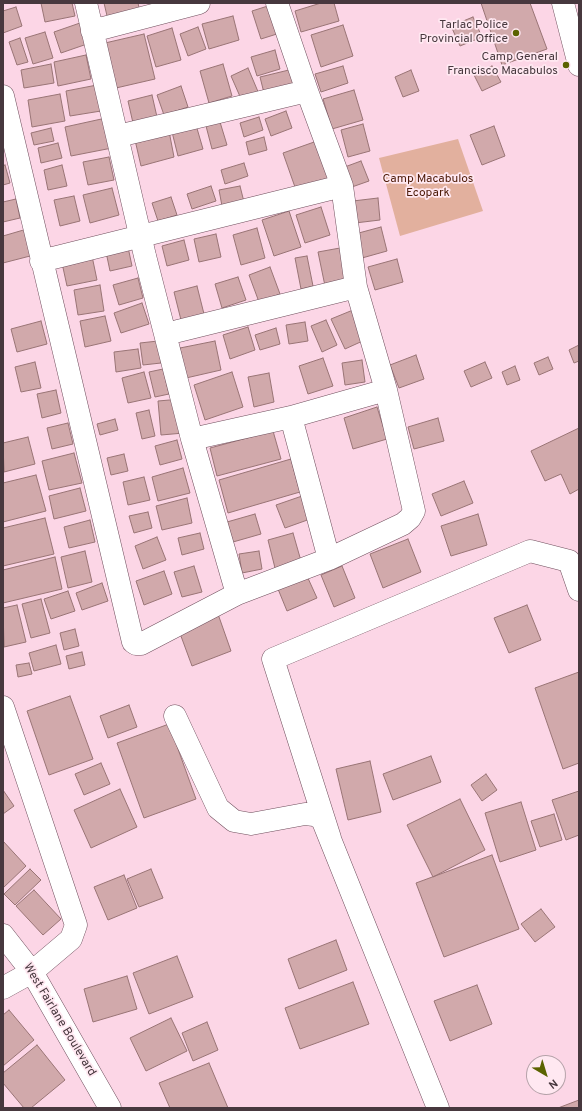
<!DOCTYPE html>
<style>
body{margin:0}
#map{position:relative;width:582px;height:1111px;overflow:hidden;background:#fcd6e6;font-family:Overpass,sans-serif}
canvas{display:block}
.frame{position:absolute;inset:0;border:4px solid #47383e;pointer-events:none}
.north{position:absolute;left:526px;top:1055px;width:40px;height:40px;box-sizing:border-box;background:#ffe8f1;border:1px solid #b5a2a9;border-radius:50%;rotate:142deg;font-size:11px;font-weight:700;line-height:16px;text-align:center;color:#47383e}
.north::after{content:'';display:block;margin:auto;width:14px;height:18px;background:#5b6300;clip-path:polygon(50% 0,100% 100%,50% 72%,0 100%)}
</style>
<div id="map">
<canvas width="582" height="1111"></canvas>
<div class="frame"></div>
<div class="north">N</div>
</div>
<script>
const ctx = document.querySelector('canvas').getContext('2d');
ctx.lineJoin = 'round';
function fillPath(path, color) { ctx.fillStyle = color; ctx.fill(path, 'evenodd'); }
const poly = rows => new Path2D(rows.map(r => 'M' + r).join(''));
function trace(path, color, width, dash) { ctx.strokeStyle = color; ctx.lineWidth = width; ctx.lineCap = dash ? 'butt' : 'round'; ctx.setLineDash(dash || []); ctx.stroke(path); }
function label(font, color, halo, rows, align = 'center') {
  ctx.font = font + ' Overpass,sans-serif'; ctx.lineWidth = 3.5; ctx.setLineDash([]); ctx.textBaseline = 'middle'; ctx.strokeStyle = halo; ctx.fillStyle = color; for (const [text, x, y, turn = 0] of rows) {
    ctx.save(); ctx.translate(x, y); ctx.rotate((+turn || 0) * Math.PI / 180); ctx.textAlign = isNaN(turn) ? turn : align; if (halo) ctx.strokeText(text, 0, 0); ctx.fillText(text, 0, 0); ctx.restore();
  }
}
fillPath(poly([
 [458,139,483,211,400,236,379,158]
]), '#e2b09e');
const building = poly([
 [41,3,72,3,75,16,45,22,41,3],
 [104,3,138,3,140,12,108,20,104,3],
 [321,3,334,3,339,21,301,32,295,11,321,3],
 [481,3,530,3,547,49,502,65,481,3],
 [271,5,280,33,261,39,252,11,271,5],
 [16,7,22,26,3,33,3,11,16,7],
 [233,16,239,40,209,49,202,24,233,16],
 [473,17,482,37,460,46,451,26,473,17],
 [80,23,87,44,61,53,54,32,80,23],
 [343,25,353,56,321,67,311,35,343,25],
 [198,27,206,49,188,56,180,34,198,27],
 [172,28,181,60,156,67,147,36,172,28],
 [45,32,53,58,33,64,25,38,45,32],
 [144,34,155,79,116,88,105,43,144,34],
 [20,38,28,62,17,65,9,42,20,38],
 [275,50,280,69,257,76,251,57,275,50],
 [86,55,91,79,58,86,54,62,86,55],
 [51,64,54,83,24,88,21,70,51,64],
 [223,64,232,96,209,103,200,71,223,64],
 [343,66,348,83,321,92,315,74,343,66],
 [492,66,501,82,482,91,474,75,492,66],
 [248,68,259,94,242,101,231,76,248,68],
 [293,69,296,85,264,93,260,77,293,69],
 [411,70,419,91,403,97,395,77,411,70],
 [97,85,101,111,70,116,66,91,97,85],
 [181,86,188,107,164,115,157,95,181,86],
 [354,90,363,120,332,129,323,99,354,90],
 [60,94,65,121,32,127,28,100,60,94],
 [152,95,157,117,133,123,128,101,152,95],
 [286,111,292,128,271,136,265,119,286,111],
 [259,117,263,130,244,137,240,123,259,117],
 [106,118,112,148,71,156,65,127,106,118],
 [220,122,227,145,212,149,206,126,220,122],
 [363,124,370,151,348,157,341,130,363,124],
 [196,125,203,149,178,156,172,132,196,125],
 [494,126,505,156,482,165,470,135,494,126],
 [51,128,54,141,34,145,31,133,51,128],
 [169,131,174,157,141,166,135,140,169,131],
 [264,137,267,150,249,155,246,142,264,137],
 [317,141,330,178,296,190,283,153,317,141],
 [58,143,62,158,41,163,38,148,58,143],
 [109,157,114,180,88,185,83,162,109,157],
 [361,161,369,181,349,188,342,168,361,161],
 [244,163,248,176,225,184,221,170,244,163],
 [5,165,10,183,3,185,3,166,5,165],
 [62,165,67,186,48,190,44,170,62,165],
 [211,186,216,201,192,209,187,194,211,186],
 [240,186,244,202,222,206,219,190,240,186],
 [112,188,119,215,90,223,83,195,112,188],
 [74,196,80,221,60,226,54,200,74,196],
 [171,197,177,215,158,221,152,203,171,197],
 [378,198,380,220,355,223,353,201,378,198],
 [16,199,20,218,3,222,3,202,16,199],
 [321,207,330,235,305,243,296,215,321,207],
 [289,211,301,247,274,256,262,220,289,211],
 [381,227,387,251,362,258,355,234,381,227],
 [257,228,265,258,241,265,233,235,257,228],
 [27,229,34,255,3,263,3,236,27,229],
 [216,234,221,257,199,262,194,239,216,234],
 [184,240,189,260,167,266,162,246,184,240],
 [128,247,132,266,110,271,106,252,128,247],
 [340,248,346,281,325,286,318,252,340,248],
 [92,256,97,280,67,286,62,263,92,256],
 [307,256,313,286,301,289,295,258,307,256],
 [397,259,403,282,375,290,368,267,397,259],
 [270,267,280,294,259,302,249,275,270,267],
 [238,277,246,300,222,308,215,284,238,277],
 [138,278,143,298,119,305,113,285,138,278],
 [100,285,104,311,78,315,74,290,100,285],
 [197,286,204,314,181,320,174,292,197,286],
 [142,303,149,324,121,333,114,313,142,303],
 [353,310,367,339,345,349,331,319,353,310],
 [105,316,111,341,85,347,80,321,105,316],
 [326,320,337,345,322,352,311,326,326,320],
 [41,321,47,344,17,352,11,329,41,321],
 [305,322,308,341,289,344,286,325,305,322],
 [248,327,255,350,230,359,223,335,248,327],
 [276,328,280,344,260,350,255,335,276,328],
 [158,341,161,363,143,365,140,343,158,341],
 [215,341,221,370,186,378,180,348,215,341],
 [579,345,579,361,574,363,569,350,579,345],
 [138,349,141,368,116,372,114,352,138,349],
 [416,355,424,379,399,388,390,365,416,355],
 [548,357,553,369,539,375,534,363,548,357],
 [323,358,333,386,308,394,299,366,323,358],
 [362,360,365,382,345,385,342,363,362,360],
 [35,362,41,388,21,392,15,367,35,362],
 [485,362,492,378,471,387,464,371,485,362],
 [515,366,520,380,507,385,502,372,515,366],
 [163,369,169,394,155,397,149,372,163,369],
 [144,372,151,398,128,403,122,378,144,372],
 [232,372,243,407,205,420,194,385,232,372],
 [269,373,274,402,254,407,248,377,269,373],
 [56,390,61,413,42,418,37,394,56,390],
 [181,399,184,433,161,435,158,401,181,399],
 [377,407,387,439,353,449,344,418,377,407],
 [149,410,155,436,142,439,136,413,149,410],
 [438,418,444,441,414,449,408,427,438,418],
 [115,419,118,430,100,435,97,424,115,419],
 [68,423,73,444,52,449,47,428,68,423],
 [579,428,579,489,570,494,561,474,545,481,531,451,579,428],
 [273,431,281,459,217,476,210,448,273,431],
 [28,437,35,464,4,472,3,443,28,437],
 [177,440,182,459,160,465,155,446,177,440],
 [74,453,82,483,49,490,42,461,74,453],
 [124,454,128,471,111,475,107,458,124,454],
 [291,459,300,492,228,513,219,480,291,459],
 [183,468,190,493,158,501,152,477,183,468],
 [36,475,46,511,3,522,3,483,36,475],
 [144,477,150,500,128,505,123,482,144,477],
 [464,481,473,503,441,516,432,494,464,481],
 [80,488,86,511,54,519,49,496,80,488],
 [305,495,313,518,285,528,276,505,305,495],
 [187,498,192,523,162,530,156,506,187,498],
 [148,512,152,528,134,533,129,516,148,512],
 [255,514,261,534,233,542,227,522,255,514],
 [478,514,487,545,451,556,441,526,478,514],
 [45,518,54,554,3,566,3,528,45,518],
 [90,520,95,542,69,548,64,527,90,520],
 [200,533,204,549,182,555,178,538,200,533],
 [293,533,301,561,275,568,268,540,293,533],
 [157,537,166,560,143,569,135,546,157,537],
 [408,539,421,572,383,588,370,554,408,539],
 [85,551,92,582,68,588,61,557,85,551],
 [259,551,262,569,242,573,239,554,259,551],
 [55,557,62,589,3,603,3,570,55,557],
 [194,566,202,592,182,597,174,572,194,566],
 [342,566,355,598,334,607,321,575,342,566],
 [164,571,172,594,144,605,136,581,164,571],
 [307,576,317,598,287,611,278,589,307,576],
 [102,583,108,601,82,610,76,593,102,583],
 [68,591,75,611,51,619,44,599,68,591],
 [41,599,50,633,31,638,22,604,41,599],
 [17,605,26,642,4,647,3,608,17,605],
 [527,605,541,640,509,653,494,618,527,605],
 [218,614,231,651,192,666,178,628,218,614],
 [75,629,79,646,64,650,60,633,75,629],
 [56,645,61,664,34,671,29,653,56,645],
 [82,652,85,665,69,669,66,656,82,652],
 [29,663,32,674,18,677,16,665,29,663],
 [579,672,579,763,563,769,535,688,579,672],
 [70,696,93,759,49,775,27,711,70,696],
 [129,705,137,727,108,738,100,716,129,705],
 [169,724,196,799,144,818,117,743,169,724],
 [431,756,441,782,393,800,383,774,431,756],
 [370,761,381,812,348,820,336,769,370,761],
 [101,763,110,784,84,795,75,774,101,763],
 [486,774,497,790,482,801,471,785,486,774],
 [120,789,137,827,91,848,74,810,120,789],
 [3,790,14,806,3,814,3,790],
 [579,791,579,835,566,840,552,800,579,791],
 [460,799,485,850,433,877,407,825,460,799],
 [521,802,536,850,500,862,485,813,521,802],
 [554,814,562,840,540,847,531,821,554,814],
 [3,841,26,866,3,888,3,841],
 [492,855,519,929,444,957,416,883,492,855],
 [30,869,41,880,15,905,4,894,30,869],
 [151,869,163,898,139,907,127,879,151,869],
 [124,875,137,908,108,920,94,887,124,875],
 [34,890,61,919,43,935,16,906,34,890],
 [541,909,555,927,535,942,521,924,541,909],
 [336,940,347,970,299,989,288,959,336,940],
 [177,956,193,997,149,1014,133,973,177,956],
 [127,976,137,1009,93,1022,84,989,127,976],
 [353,982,369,1024,300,1049,285,1008,353,982],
 [477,985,492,1024,450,1041,434,1001,477,985],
 [9,1010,34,1040,3,1066,3,1015,9,1010],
 [171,1018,187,1051,146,1071,130,1038,171,1018],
 [207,1022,218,1050,193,1061,182,1033,207,1022],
 [37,1045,65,1080,31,1108,24,1108,3,1083,3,1073,37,1045],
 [209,1063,228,1108,170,1108,159,1083,209,1063],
 [579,1100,579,1108,558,1108,579,1100]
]);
fillPath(building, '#d1a9ab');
trace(building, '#997475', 1);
const minor = poly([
 [86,3,145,256,192,439,237,594],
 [563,3,579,65],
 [92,31,199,3],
 [3,96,133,642,136,644,141,644,237,594,329,559,403,524,410,518,414,511,386,390,356,287,342,186,307,91,277,3],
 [118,136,307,91],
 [41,261,342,186],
 [166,334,356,287],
 [291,417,329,559],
 [192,439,291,417,386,390],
 [3,707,76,925,71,939,32,972,3,988],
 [175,716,218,808,234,821,251,824,305,814,314,815,322,819,438,1108],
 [330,838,273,659,530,551,569,561,579,590],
 [3,935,32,972,110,1108]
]);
trace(minor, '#70505e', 23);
trace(minor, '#fff', 22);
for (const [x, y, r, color] of [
 [516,33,4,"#5b6300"],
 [566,65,4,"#5b6300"]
]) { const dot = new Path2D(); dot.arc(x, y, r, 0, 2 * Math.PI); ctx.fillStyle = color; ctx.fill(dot); trace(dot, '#ffe8f1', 1.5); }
label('12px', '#47383e', '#ffe8f1', [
 ["Tarlac Police",508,26],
 ["Provincial Office",508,40],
 ["Camp General",558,58],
 ["Francisco Macabulos",558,72]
], 'right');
label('12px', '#4c1a07', '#ffe8f1', [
 ["Camp Macabulos",428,180],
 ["Ecopark",428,194]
]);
label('12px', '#47383e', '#ffe8f1', [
 ["West Fairlane Boulevard",59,1020,59]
]);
</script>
